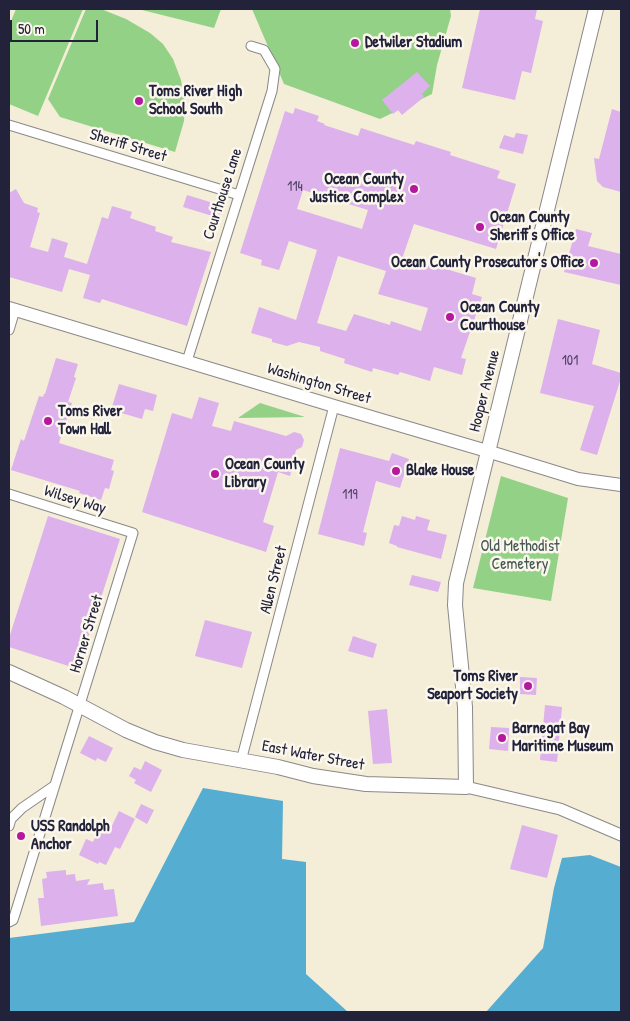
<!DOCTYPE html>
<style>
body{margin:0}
#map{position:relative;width:630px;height:1021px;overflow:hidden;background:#f4edd7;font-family:"Patrick Hand",sans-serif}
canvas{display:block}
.frame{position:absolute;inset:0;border:10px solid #22223b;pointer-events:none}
.scale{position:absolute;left:10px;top:20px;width:88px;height:22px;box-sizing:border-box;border:2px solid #22223b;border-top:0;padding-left:6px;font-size:15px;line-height:18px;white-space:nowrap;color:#22223b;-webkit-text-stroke:4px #fbf7ec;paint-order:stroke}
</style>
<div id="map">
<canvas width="630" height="1021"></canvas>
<div class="frame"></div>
<div class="scale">50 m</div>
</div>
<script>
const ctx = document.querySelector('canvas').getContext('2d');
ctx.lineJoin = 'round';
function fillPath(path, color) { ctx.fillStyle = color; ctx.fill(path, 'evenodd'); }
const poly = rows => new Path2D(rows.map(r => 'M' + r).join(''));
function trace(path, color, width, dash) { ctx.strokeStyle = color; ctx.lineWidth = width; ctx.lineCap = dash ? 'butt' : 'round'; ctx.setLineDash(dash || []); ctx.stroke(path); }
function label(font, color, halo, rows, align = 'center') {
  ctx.font = font + ' "Patrick Hand",sans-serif'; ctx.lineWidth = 5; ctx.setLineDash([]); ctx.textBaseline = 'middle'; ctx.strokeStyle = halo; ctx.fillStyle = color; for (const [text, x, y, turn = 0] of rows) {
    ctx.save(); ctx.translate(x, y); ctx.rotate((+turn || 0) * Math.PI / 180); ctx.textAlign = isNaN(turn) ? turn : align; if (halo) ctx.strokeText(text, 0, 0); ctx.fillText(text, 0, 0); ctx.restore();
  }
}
fillPath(poly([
 [16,9,83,9,38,116,9,104,9,26],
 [86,9,101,9,126,19,150,33,163,44,173,59,181,80,185,103,184,121,175,152,60,117,48,99],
 [138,9,221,9,214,28],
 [252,9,450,9,451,16,437,65,432,94,380,119,284,84],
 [260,403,305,417,238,418],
 [501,476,568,498,551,601,473,588]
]), '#93d187');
fillPath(poly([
 [203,788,283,801,282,859,306,862,306,974,348,1012,9,1012,9,938,134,922],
 [590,855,621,867,621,1012,486,1012,543,948,554,888,562,858]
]), '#55add2');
fillPath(poly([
 [480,9,537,9,535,19,543,21,531,73,522,71,515,100,462,88],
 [417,72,430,86,422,94,424,97,402,115,398,110,393,114,382,100],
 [295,108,319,116,317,121,325,124,324,125,358,136,361,128,414,145,416,141,451,152,450,155,500,171,497,178,516,184,496,249,414,224,403,256,476,278,472,294,482,297,461,358,466,359,462,375,434,367,430,381,400,372,398,375,373,368,372,372,344,363,345,359,320,351,320,347,299,342,287,346,272,342,272,339,251,333,259,307,296,320,317,250,289,241,279,270,261,265,262,260,240,253,285,111,293,114],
 [303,190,368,210,362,229,297,209],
 [338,256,386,271,378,294,428,308,421,331,391,321,390,325,354,314,346,331,317,323],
 [612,109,621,112,621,192,603,187,597,181,594,158,599,159],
 [516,133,528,135,523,154,499,148,504,135,514,138],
 [16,189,24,203,38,208,37,212,40,213,30,247,48,252,52,238,68,243,64,257,87,264,102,217,108,219,112,206,132,212,130,218,156,227,155,231,173,237,171,242,211,252,187,326,102,299,100,303,83,298,90,275,69,269,62,292,9,277,9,193],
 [187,195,223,206,219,218,183,207],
 [576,229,592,233,588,246,621,254,621,285,564,272],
 [558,319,600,330,592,364,621,373,621,378,597,455,580,450,594,406,540,393],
 [56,358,78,364,74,377,76,378,68,402,72,403,59,443,114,460,111,470,114,471,109,489,105,488,101,500,79,493,80,491,11,470,21,439,24,441,39,396,43,397,44,394,45,394],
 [119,384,157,395,153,411,145,409,142,419,111,410],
 [199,397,219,403,212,426,231,431,234,421,286,436,294,432,301,434,304,440,302,447,296,450,290,476,278,472,263,522,274,526,266,552,142,512,172,413,192,419],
 [340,448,389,461,392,453,409,459,400,488,376,481,363,532,367,533,364,546,318,534],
 [48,516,120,539,78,669,9,647,9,638],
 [402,516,415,520,416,516,430,520,427,530,447,535,441,559,397,547,397,546,389,543,394,525,399,526],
 [412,575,441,582,438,592,409,585],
 [205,620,252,632,242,668,195,656],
 [353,636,377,644,373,658,348,651],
 [520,677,537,678,536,695,520,694],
 [545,705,562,707,557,762,540,760],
 [387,709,392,763,373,764,368,711],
 [491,727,509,728,508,751,489,749],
 [89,736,113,748,106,762,97,758,96,761,80,753],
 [145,761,162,770,151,792,134,783,136,780,129,776,134,767,141,770],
 [141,804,154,810,147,824,135,817],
 [119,811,135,819,120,849,115,847,106,865,99,862,98,864,79,855,86,839,93,842,99,829,106,832,107,829,110,830],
 [522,825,558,835,547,878,510,869],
 [66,870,66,875,75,874,76,881,90,879,87,885,103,883,104,890,114,889,118,916,41,926,38,898,44,898,42,879,47,878,46,872]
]), '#dcb1ec');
const minor = poly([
 [9,125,239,195],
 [9,330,15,310],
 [187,361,272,91,275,69,264,50,251,46],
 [9,494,133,533,15,914,13,920,9,922],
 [241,761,334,406],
 [9,826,11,819,22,808,54,786]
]);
const tertiary = poly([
 [466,787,560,809,621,835]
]);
const secondary = poly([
 [9,308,334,406,487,451,578,479,621,485]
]);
const primary = poly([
 [9,672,64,697,126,730,155,742,183,750,278,767,313,776,366,784,466,787,465,707,455,605,456,583,596,9]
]);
trace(minor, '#8b8889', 11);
trace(tertiary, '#8b8889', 13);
trace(secondary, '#8b8889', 14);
trace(primary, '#8b8889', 16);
trace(minor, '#fff', 9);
trace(tertiary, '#fff', 11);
trace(secondary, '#fff', 12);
trace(primary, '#fff', 14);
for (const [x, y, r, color] of [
 [355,43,5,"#b5179e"],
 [139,101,5,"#b5179e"],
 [414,189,5,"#b5179e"],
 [480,227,5,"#b5179e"],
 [594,263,5,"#b5179e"],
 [450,317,5,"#b5179e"],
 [48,421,5,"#b5179e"],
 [396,471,5,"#b5179e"],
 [215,474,5,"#b5179e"],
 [528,686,5,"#b5179e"],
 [502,738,5,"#b5179e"],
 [21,836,5,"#b5179e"]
]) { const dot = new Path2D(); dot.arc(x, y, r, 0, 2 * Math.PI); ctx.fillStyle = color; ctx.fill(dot); trace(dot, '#fbf7ec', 2); }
label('14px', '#504667', null, [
 ["114",295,187],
 ["101",570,361],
 ["119",350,495]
]);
label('bold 16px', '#22223b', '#fbf7ec', [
 ["Detwiler Stadium",365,43],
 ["Toms River High",149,92],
 ["School South",149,110],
 ["Ocean County",404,180,"right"],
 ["Justice Complex",404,198,"right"],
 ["Ocean County",490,218],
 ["Sheriff's Office",490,236],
 ["Ocean County Prosecutor's Office",584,263,"right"],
 ["Ocean County",460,308],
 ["Courthouse",460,326],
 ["Toms River",58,412],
 ["Town Hall",58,430],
 ["Ocean County",225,465],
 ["Library",225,483],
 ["Blake House",406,471],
 ["Toms River",518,677,"right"],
 ["Seaport Society",518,695,"right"],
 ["Barnegat Bay",512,729],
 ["Maritime Museum",512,747],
 ["USS Randolph",31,827],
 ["Anchor",31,845]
], 'left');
label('16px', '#22223b', '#fbf7ec', [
 ["Sheriff Street",128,146,17],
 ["Courthouse Lane",223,194,-72],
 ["Washington Street",319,384,17],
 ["Hooper Avenue",485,391,-76],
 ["Wilsey Way",75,500,17],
 ["Allen Street",274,580,-76],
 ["Horner Street",87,634,-73],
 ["East Water Street",313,756,11]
]);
label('16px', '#445752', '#fbf7ec', [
 ["Old Methodist",520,547],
 ["Cemetery",520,565]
]);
</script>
